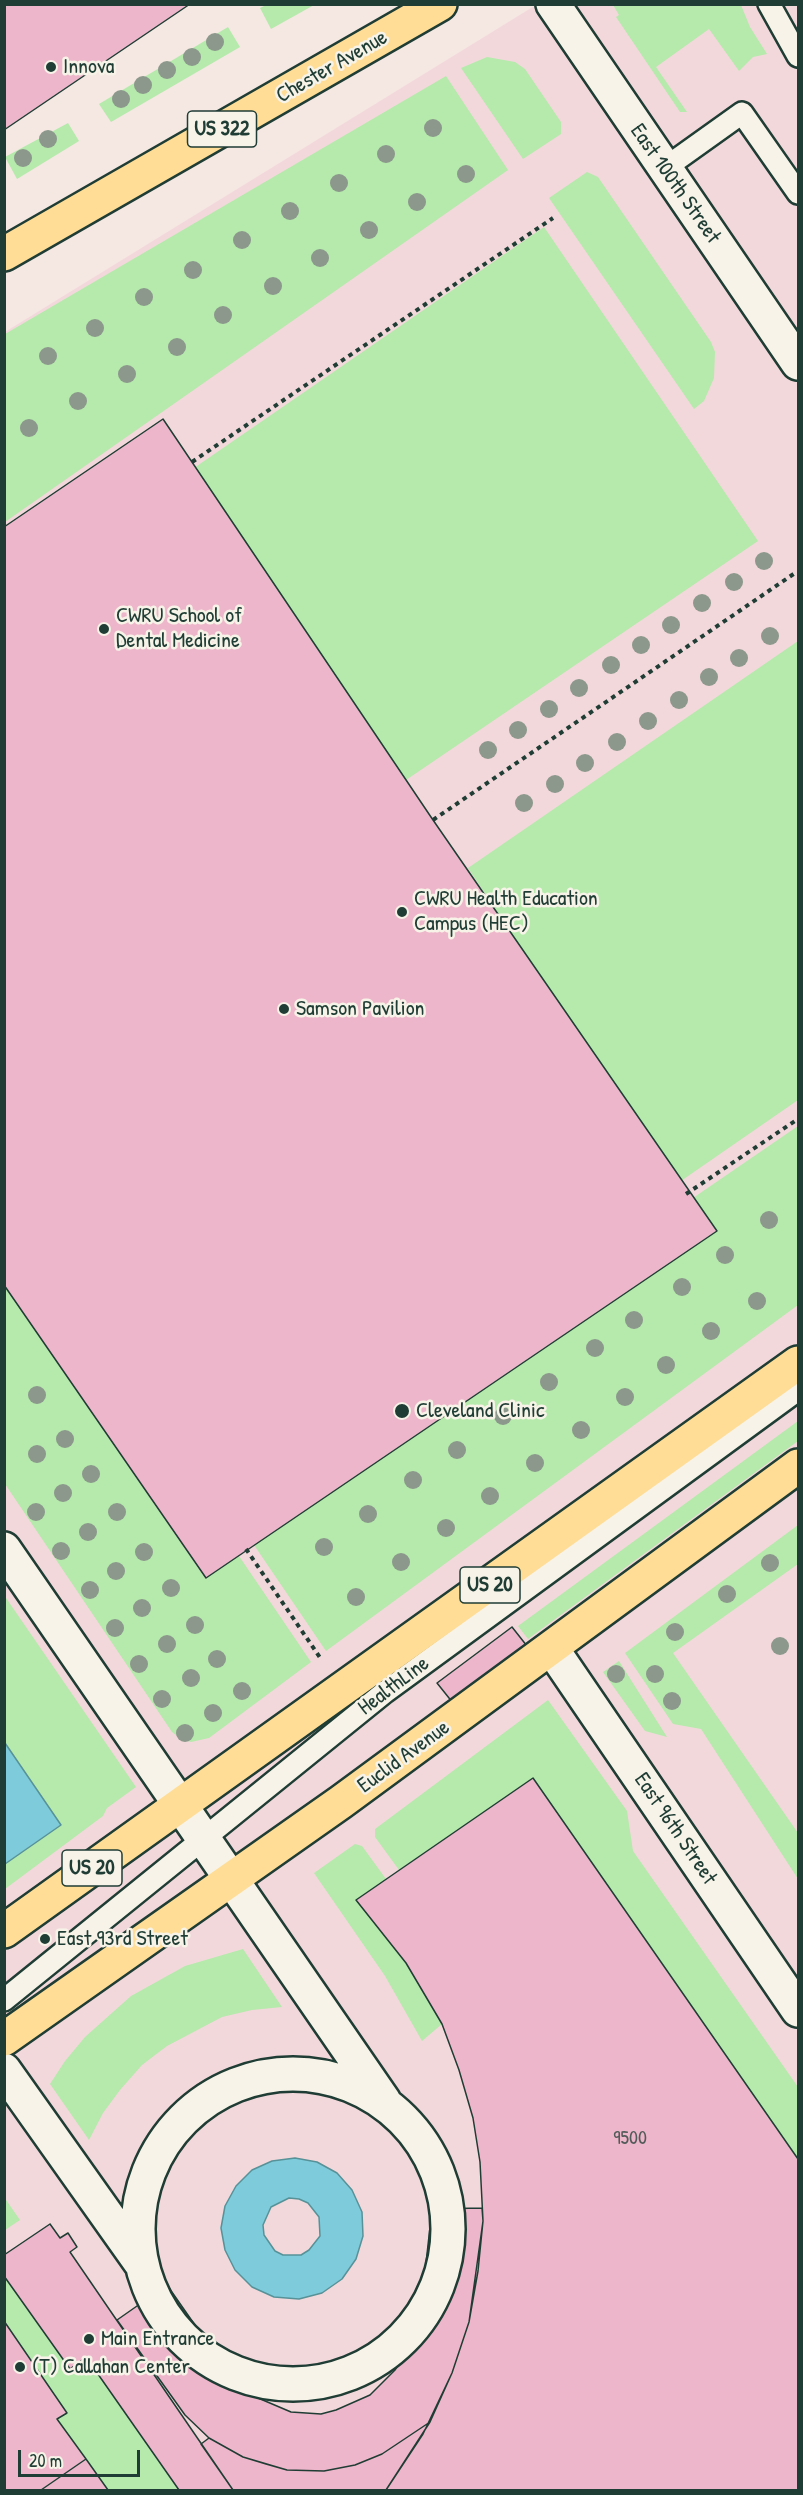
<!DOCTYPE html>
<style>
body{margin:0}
#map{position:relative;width:803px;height:2495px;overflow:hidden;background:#f5e7e2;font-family:"Patrick Hand",sans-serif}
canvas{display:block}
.frame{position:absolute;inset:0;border:6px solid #1f3d34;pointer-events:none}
.scale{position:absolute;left:18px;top:2450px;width:122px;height:27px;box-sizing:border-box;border:3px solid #1f3d34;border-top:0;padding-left:8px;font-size:18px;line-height:21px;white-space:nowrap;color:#1f3d34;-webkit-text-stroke:4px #f7f3e8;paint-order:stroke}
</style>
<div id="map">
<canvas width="803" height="2495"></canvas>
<div class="frame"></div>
<div class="scale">20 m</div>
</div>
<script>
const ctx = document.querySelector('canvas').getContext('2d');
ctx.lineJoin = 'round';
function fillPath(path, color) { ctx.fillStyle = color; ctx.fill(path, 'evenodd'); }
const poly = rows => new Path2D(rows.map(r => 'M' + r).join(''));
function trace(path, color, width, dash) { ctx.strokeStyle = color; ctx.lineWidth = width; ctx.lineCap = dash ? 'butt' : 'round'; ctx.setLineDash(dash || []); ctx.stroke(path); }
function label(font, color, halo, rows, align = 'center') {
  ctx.font = font + ' "Patrick Hand",sans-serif'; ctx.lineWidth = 5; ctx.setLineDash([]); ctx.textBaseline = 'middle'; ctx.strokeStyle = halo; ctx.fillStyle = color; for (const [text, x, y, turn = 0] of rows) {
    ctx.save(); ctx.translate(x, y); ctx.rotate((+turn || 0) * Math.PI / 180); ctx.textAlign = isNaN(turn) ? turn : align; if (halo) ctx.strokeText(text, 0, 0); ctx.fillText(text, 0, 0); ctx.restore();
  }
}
fillPath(poly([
 [536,5,798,5,798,2490,5,2490,5,332]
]), '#f3d8db');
fillPath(poly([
 [266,5,266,4,314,5,271,29,260,8],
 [613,5,741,5,750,27,767,54,753,57,739,71,709,29,656,67,687,112,680,112,616,17,619,15],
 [228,27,240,47,111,122,99,104],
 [487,57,515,62,525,69,561,122,561,134,523,159,461,68],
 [446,76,508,170,5,522,5,334],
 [68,123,79,141,17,179,5,157],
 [587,172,598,177,711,342,715,352,714,378,704,401,694,409,549,198],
 [544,227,758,541,406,780,194,468],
 [798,641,798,1100,678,1183,468,868],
 [798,1126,798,1305,326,1651,254,1545,693,1198],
 [4,1285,205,1578,239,1556,311,1662,209,1738,191,1742,181,1739,172,1732,5,1484],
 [798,1421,798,1441,528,1639,518,1626],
 [798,1525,798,1564,673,1653,798,1833,798,1879,701,1729,673,1724,625,1653],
 [4,1595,136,1787,107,1808,103,1816,5,1889,5,1864,61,1825,5,1743],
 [619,1661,667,1737,645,1731,603,1672],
 [548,1700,627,1811,633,1851,798,2087,798,2159,533,1778,399,1870,375,1837,375,1829],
 [355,1844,362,1846,386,1879,374,1920,406,1963,442,2024,422,2041,385,1976,314,1873],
 [243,1949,282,2007,252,2010,222,2017,167,2046,142,2065,120,2090,103,2113,89,2140,50,2084,65,2061,85,2037,131,1996,185,1966],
 [4,2197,20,2220,5,2230,4,2230],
 [4,2276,70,2369,86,2357,179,2490,108,2490,57,2419,67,2412,5,2321]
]), '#b5eaac');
const water = poly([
 [5,1743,61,1825,5,1864,4,1864,5,1743],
 [295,2158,317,2162,337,2173,352,2190,362,2212,363,2236,356,2259,342,2279,322,2293,299,2299,274,2297,252,2287,235,2270,225,2250,221,2228,225,2206,236,2186,252,2170,272,2161,295,2158],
 [289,2198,299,2199,308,2203,319,2217,320,2236,309,2250,301,2255,283,2255,275,2251,264,2235,263,2225,271,2207,289,2198]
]);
fillPath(water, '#7dcbdb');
trace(water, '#579298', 1.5);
const building = poly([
 [4,4,190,4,4,130,4,4],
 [163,419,433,820,717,1231,206,1578,4,1285,4,527,163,419],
 [512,1627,527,1646,453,1703,437,1683,512,1627],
 [533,1778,798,2159,798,2490,386,2490,423,2434,452,2373,469,2322,483,2221,480,2162,473,2118,459,2070,442,2024,406,1963,356,1900,533,1778],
 [482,2208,483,2221,478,2271,469,2322,452,2373,430,2422,382,2454,355,2465,324,2471,287,2470,243,2457,209,2438,185,2415,117,2320,167,2285,227,2371,251,2395,291,2412,321,2414,336,2410,370,2395,395,2370,406,2352,425,2272,432,2209,482,2208],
 [50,2224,60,2238,68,2233,77,2247,70,2252,233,2490,179,2490,86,2357,70,2369,4,2276,4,2255,50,2224],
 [4,2321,67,2413,57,2419,86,2459,41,2490,4,2490,4,2321],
 [430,2422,386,2490,233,2490,201,2444,209,2438,243,2457,266,2464,287,2470,324,2471,355,2465,382,2454,430,2422],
 [86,2459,108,2490,41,2490,86,2459]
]);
fillPath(building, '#eeb6ca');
trace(building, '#1f3d34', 1.5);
const service = poly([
 [769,4,798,56],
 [665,168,742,113,798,193],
 [4,2000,385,1692,798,1390]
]);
const minor = poly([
 [553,4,798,363],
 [4,1549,384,2101],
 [552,1649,798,2010],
 [4,2070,140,2262],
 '138 2229a155 155 0 1 1 310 0a155 155 0 1 1-310 0Z'
]);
const primary = poly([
 [4,254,440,4],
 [4,1931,798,1363],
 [4,2039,341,1802,798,1466]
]);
trace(service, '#1f3d34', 26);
trace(minor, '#1f3d34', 38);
trace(primary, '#1f3d34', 38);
trace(poly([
 [192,462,553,218],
 [433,820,795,573],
 [686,1194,798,1119],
 [246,1549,321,1659]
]), '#1f3d34', 4, [4.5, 4.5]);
trace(service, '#f7f3e8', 21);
trace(minor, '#f7f3e8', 33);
trace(primary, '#ffdd96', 33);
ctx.fillStyle = '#8c988c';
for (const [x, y] of [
 [215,42],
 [192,57],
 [167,70],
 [143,85],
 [121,99],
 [433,128],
 [48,139],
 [386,154],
 [23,158],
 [466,174],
 [339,183],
 [417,202],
 [290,211],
 [369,230],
 [242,240],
 [320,258],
 [193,270],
 [273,286],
 [144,297],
 [223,315],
 [95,328],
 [177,347],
 [48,356],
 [127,374],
 [78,401],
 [29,428],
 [764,561],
 [734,582],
 [702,603],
 [671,625],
 [770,636],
 [641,645],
 [739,658],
 [611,665],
 [709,677],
 [579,688],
 [679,700],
 [549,709],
 [648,721],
 [518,730],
 [617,742],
 [488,750],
 [585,763],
 [555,784],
 [524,803],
 [769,1220],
 [725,1255],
 [682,1287],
 [757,1301],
 [634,1320],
 [711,1331],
 [595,1348],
 [666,1365],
 [549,1382],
 [37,1395],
 [625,1397],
 [503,1416],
 [581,1430],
 [65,1439],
 [457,1450],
 [37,1454],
 [535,1463],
 [91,1474],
 [413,1480],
 [63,1493],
 [490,1496],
 [36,1512],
 [117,1512],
 [368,1514],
 [446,1528],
 [88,1532],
 [324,1547],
 [61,1551],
 [144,1552],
 [401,1562],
 [770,1563],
 [116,1571],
 [171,1588],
 [90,1590],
 [727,1594],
 [356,1597],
 [142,1608],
 [195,1625],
 [115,1628],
 [675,1632],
 [167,1644],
 [780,1646],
 [217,1659],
 [139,1664],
 [616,1674],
 [655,1674],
 [191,1678],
 [242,1691],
 [162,1699],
 [672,1701],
 [213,1713],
 [185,1733]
]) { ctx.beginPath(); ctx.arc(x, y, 9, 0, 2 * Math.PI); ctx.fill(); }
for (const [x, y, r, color] of [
 [51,67,6,"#1f3d34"],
 [104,629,6,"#1f3d34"],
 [402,912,6,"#1f3d34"],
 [284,1009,6,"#1f3d34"],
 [402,1411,8,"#1f3d34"],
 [45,1939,6,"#1f3d34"],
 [89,2339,6,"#1f3d34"],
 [20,2367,6,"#1f3d34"]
]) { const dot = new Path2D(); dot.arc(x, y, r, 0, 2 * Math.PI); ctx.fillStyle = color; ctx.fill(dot); trace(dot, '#f7f3e8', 2); }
label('20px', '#535b5a', null, [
 ["9500",630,2139]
]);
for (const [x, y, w] of [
 [222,129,69],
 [490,1585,60],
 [92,1868,60]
]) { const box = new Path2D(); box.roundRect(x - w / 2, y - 18, w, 36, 4.5); ctx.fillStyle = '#f7f3e8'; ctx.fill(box); trace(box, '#1f3d34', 1.5); }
label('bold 21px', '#1f3d34', null, [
 ["US 322",222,129],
 ["US 20",490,1585],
 ["US 20",92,1868]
]);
label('22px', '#1f3d34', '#f7f3e8', [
 ["Innova",63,67],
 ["CWRU School of",116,616],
 ["Dental Medicine",116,641],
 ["CWRU Health Education",414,899],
 ["Campus (HEC)",414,924],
 ["Samson Pavilion",296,1009],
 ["Cleveland Clinic",416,1411],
 ["East 93rd Street",57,1939],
 ["Main Entrance",101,2339],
 ["(T) Callahan Center",32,2367]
], 'left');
label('22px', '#1f3d34', '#f7f3e8', [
 ["Chester Avenue",332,67,-30],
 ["East 100th Street",675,184,55],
 ["HealthLine",394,1686,-37],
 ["Euclid Avenue",404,1757,-36],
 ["East 96th Street",675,1829,56]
]);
</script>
